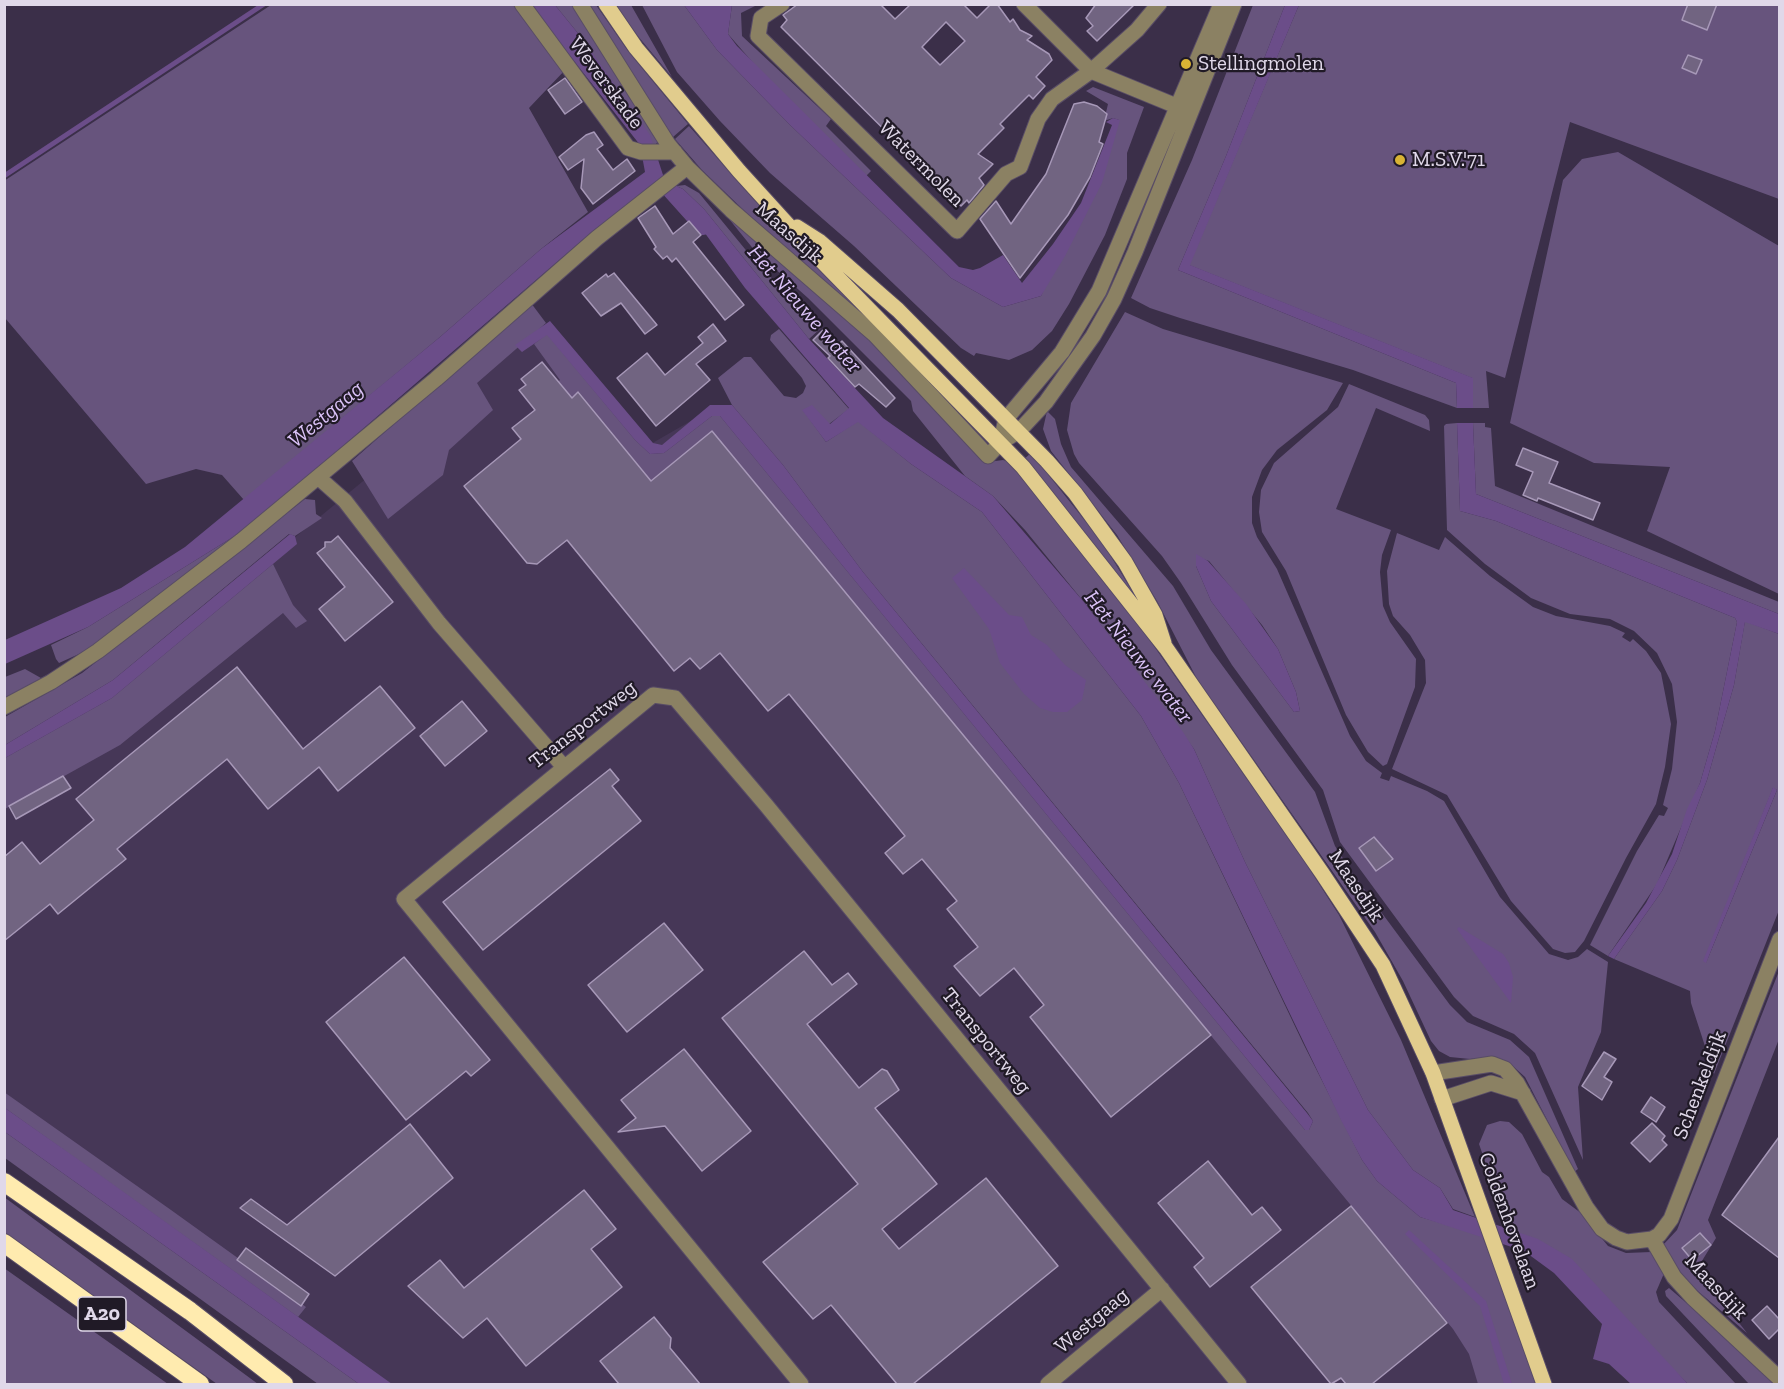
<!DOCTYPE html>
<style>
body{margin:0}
#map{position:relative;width:1784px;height:1389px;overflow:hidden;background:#3b2f49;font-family:"Zilla Slab",serif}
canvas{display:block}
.frame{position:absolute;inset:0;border:6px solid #e0d8e9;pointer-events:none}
</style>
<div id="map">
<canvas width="1784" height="1389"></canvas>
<div class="frame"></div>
</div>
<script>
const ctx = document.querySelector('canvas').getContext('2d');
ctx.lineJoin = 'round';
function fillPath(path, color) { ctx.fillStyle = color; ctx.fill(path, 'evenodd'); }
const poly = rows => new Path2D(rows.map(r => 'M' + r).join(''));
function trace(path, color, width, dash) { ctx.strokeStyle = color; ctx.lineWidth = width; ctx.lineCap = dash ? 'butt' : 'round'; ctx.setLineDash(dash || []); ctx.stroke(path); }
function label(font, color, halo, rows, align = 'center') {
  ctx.font = font + ' "Zilla Slab",serif'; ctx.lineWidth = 4.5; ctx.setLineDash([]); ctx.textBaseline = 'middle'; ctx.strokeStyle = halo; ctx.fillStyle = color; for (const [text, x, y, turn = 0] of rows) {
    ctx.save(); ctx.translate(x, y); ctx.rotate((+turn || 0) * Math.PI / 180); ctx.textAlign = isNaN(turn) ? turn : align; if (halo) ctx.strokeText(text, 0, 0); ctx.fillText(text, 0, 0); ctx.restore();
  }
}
fillPath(poly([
 [543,324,649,445,715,407,1303,1114,1502,1384,368,1384,5,1126,5,749,108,692,368,477]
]), '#463757');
fillPath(poly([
 [271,5,519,5,566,69,529,108,588,212,541,249,440,337,244,500,222,475,196,469,146,484,5,318,4,181],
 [555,5,575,5,658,141,654,147,581,37],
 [587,5,596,5,628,51,688,124,673,137],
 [615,5,631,5,672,77,637,35],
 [642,5,684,5,717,50,790,125,951,278,1003,307,1041,296,1116,128,1119,120,1113,118,1104,121,1108,104,1086,91,1093,87,1144,107,1127,153,1127,179,1105,235,1069,304,1052,331,1032,350,1009,360,976,353,974,356,961,348,854,246,770,173,720,121,677,72],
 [732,5,757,5,741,13,742,36,831,119,826,126,871,171,866,176,755,65,728,34],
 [1253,5,1285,5,1226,156,1178,270,1456,383,1457,408,1353,370,1180,318,1150,308,1131,298,1192,160],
 [1299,5,1779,5,1779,199,1570,122,1505,378,1486,371,1489,408,1473,408,1472,378,1189,265],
 [689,126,765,212,860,309,858,311,783,248,702,170,675,139],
 [1618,152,1779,246,1779,594,1647,531,1670,467,1594,463,1510,423,1563,180,1582,159],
 [685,185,699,193,754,260,821,328,809,339,704,209,683,189,676,186],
 [712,198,871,337,988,462,1003,460,1013,463,1107,579,1305,862,1339,915,1401,1040,1475,1217,1453,1209,1440,1188,1413,1170,1368,1110,1245,862,1194,749,1083,601,1025,530,993,496,965,476,913,411,911,401,808,298,755,251],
 [531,303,546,323,477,383,493,410,449,450,443,475,388,519,352,461],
 [1125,312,1163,329,1343,383,1327,410,1277,450,1262,470,1252,497,1252,523,1257,537,1277,569,1350,736,1366,761,1382,773,1380,778,1389,781,1391,776,1427,791,1444,801,1500,897,1549,954,1568,960,1578,957,1587,949,1608,962,1601,1032,1578,1087,1583,1160,1535,1053,1514,1034,1473,1016,1454,997,1340,842,1323,790,1232,665,1181,583,1162,556,1079,463,1074,454,1067,430,1071,403],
 [1203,559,1209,561,1262,625,1278,649,1296,692,1300,711,1294,712,1211,601,1196,566],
 [779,329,849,409,829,424,803,410,826,442,858,421,911,464,982,512,1141,716,1179,783,1303,1043,1362,1160,1377,1181,1420,1217,1482,1235,1524,1344,1536,1384,1478,1384,1469,1354,1453,1329,712,431,648,484,646,474,579,392,560,408,547,391,560,380,534,344,547,334,635,440,650,454,664,453,712,416,720,416,1305,1130,1309,1130,1313,1121,1308,1113,863,572,783,465,732,405,718,378,744,357,751,357,784,396,796,398,803,393,806,386,802,378,770,340,771,335],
 [1349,384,1425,415,1429,420,1430,431,1376,408,1336,509,1391,530,1382,555,1380,572,1383,606,1390,622,1416,659,1415,687,1387,764,1383,766,1368,752,1346,715,1286,571,1262,532,1259,512,1261,490,1274,463,1338,407],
 [1047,411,1055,419,1061,444,1071,467,1173,586,1211,650,1315,792,1335,846,1353,874,1450,1005,1467,1022,1510,1040,1529,1057,1578,1169,1574,1172,1525,1077,1514,1067,1493,1057,1470,1059,1450,1057,1439,1051,1431,1041,1403,981,1375,932,1197,679,1157,601,1117,535,1051,451,1043,429],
 [1457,423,1460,511,1496,521,1735,618,1737,622,1715,731,1700,783,1657,884,1608,956,1590,945,1637,851,1659,815,1664,816,1668,808,1663,805,1672,769,1677,722,1672,684,1657,653,1634,631,1610,619,1570,614,1531,598,1485,564,1447,530,1444,426,1446,424],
 [1473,423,1485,423,1485,427,1491,428,1495,486,1779,602,1779,614,1476,494],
 [1031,453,1102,542,1150,620,1023,460],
 [305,499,315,500,316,514,322,518,295,536,289,534,113,680,5,745,5,717,82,673],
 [1397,533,1439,550,1445,537,1490,576,1533,607,1556,616,1610,626,1625,633,1622,637,1630,642,1633,639,1646,651,1661,673,1671,724,1665,767,1656,804,1626,858,1584,941,1575,952,1565,953,1553,949,1511,901,1447,795,1392,769,1426,683,1425,660,1410,635,1393,616,1389,604,1387,571],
 [233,537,237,537,114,634,79,654,59,663,56,659,51,645,88,627],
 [273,564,293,605,307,621,296,628,283,613,120,745,5,809,5,758,112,698],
 [1745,621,1779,634,1779,910,1714,1074,1691,1003,1690,991,1614,959,1662,891,1677,860,1707,780,1734,685],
 [1773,788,1777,790,1706,963,1742,866],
 [25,669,41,678,38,682,5,700,5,677],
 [1779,971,1779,1039,1708,1220,1716,1238,1697,1269,1747,1333,1686,1281,1663,1245,1677,1230],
 [4,1092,171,1210,306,1307,298,1317,5,1108],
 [1500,1121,1509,1122,1522,1134,1542,1172,1549,1177,1562,1199,1581,1213,1608,1246,1626,1253,1651,1252,1657,1257,1665,1271,1656,1292,1659,1302,1736,1384,1688,1384,1640,1336,1508,1228,1479,1144,1487,1125],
 [5,1132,359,1384,318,1384,5,1158],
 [4,1197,258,1384,217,1384,5,1233],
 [4,1268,117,1348,168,1384,5,1384],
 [1669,1288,1744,1352,1778,1384,1749,1384,1666,1296,1665,1291]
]), '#67547d');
fillPath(poly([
 [530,5,555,5,581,37,650,135,664,178,661,181,671,189,676,186,683,189,704,209,809,339,883,418,993,496,1083,601,1183,732,1194,749,1245,862,1368,1110,1413,1170,1440,1188,1453,1210,1538,1239,1572,1259,1688,1384,1631,1384,1609,1364,1593,1359,1602,1324,1554,1273,1524,1251,1420,1217,1377,1181,1362,1160,1341,1120,1179,783,1141,716,982,512,911,464,858,422,826,442,802,410,812,405,830,424,849,408,745,288,680,199,652,187,593,231,237,537,233,537,88,627,5,664,5,640,121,588,185,547,440,337,541,249,645,172,640,145],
 [684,5,732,5,728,34,737,46,959,267,973,270,980,268,1003,255,1022,283,1053,244,1081,203,1112,125,1106,122,1113,118,1120,120,1102,183,1065,256,1041,296,1003,307,951,278,790,125,717,50],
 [1285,5,1299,5,1190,265,1473,378,1473,408,1457,408,1456,383,1178,270,1226,156],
 [550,321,653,443,662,445,710,405,732,405,783,465,863,572,1307,1113,1313,1121,1309,1130,1305,1130,720,416,712,416,664,453,650,454,635,440,547,335,522,352,515,345],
 [1457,423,1473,423,1476,494,1779,614,1779,634,1745,622,1734,685,1707,780,1677,860,1662,891,1614,959,1608,956,1646,903,1672,854,1687,809,1700,783,1715,731,1737,622,1735,618,1496,521,1460,511],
 [290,534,295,536,297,544,112,698,5,758,5,745,113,680],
 [1196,554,1208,561,1246,604,1278,649,1296,692,1300,711,1294,712,1211,601,1196,566],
 [964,568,1009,615,1022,617,1031,635,1047,645,1065,665,1086,680,1082,700,1067,712,1053,712,1040,708,1024,694,1000,663,989,629,952,578],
 [1773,787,1777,790,1706,963,1703,961],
 [1459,927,1503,954,1509,963,1513,977,1511,1003,1457,929],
 [5,1108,79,1160,392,1384,359,1384,5,1132],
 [1409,1230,1486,1301,1512,1384,1504,1384,1480,1306,1405,1234]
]), '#6b4d89');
trace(poly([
 [4,176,264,4]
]), '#6b4d89', 5);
trace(poly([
 [668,188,703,227]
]), '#6b4d89', 16);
const building = poly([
 [798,4,880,4,895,19,911,4,963,4,977,18,991,4,997,4,1010,22,1013,19,1020,30,1032,36,1027,40,1049,54,1052,60,1036,77,1045,86,1033,99,1029,95,1000,124,1004,128,978,154,993,164,979,178,984,185,969,203,967,200,961,206,781,27,787,20,783,15,798,4],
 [946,22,965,41,940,65,922,47,946,22],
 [1096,4,1135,4,1097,41,1087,31,1093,26,1086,18,1096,4],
 [1688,4,1717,4,1707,30,1682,20,1688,4],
 [1688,55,1702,60,1696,74,1682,68,1688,55],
 [565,78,582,102,565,114,548,90,565,78],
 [1084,102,1097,106,1107,114,1099,142,1103,144,1090,177,1068,215,1020,278,980,219,996,201,1011,224,1046,174,1074,104,1084,102],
 [594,132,603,145,597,149,613,170,627,159,635,171,593,204,581,188,584,159,568,170,559,157,586,135,594,132],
 [655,206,673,234,689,221,701,235,693,242,744,305,725,320,676,258,672,262,667,256,663,259,654,249,656,247,638,218,655,206],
 [614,273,657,325,645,334,621,303,601,316,582,293,606,274,608,277,614,273],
 [713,324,726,341,696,364,710,380,656,426,617,378,647,353,665,375,703,343,698,337,713,324],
 [823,330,837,346,842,341,895,398,886,407,859,384,855,387,828,358,830,356,813,340,823,330],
 [542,362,572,398,578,392,651,481,712,431,1211,1035,1111,1117,1030,1017,1044,1005,1014,968,980,996,954,966,978,947,947,909,957,901,922,859,903,874,885,853,905,836,789,694,768,711,720,653,700,669,690,658,674,671,567,540,537,564,527,563,464,486,521,439,512,428,535,410,519,390,526,385,521,379,542,362],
 [1523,448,1558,462,1549,483,1600,503,1593,520,1538,498,1537,501,1523,495,1533,472,1516,465,1523,448],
 [338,536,393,602,345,641,319,609,345,587,317,553,325,547,325,542,331,542,338,536],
 [237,667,303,749,380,686,415,728,338,791,319,767,268,809,227,759,117,849,126,859,96,883,58,914,50,904,4,941,4,857,22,842,40,864,94,820,76,799,237,667],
 [462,701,487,731,445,766,420,736,462,701],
 [610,769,619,780,612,786,641,821,483,950,443,902,610,769],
 [63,776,71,788,16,819,9,806,63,776],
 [1374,837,1393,859,1376,871,1359,848,1374,837],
 [664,923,703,970,627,1032,588,985,664,923],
 [804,951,832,985,848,973,857,984,807,1024,859,1088,882,1069,887,1071,899,1090,875,1108,937,1184,882,1229,899,1249,986,1178,1058,1266,913,1384,897,1384,831,1305,813,1319,763,1262,858,1184,722,1018,804,951],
 [404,957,490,1060,471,1076,466,1071,406,1120,326,1022,404,957],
 [684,1049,751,1131,702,1171,665,1126,618,1132,636,1118,621,1100,684,1049],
 [1604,1052,1616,1059,1604,1077,1612,1082,1602,1100,1582,1086,1604,1052],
 [1651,1097,1665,1107,1656,1122,1641,1112,1651,1097],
 [1652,1123,1665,1136,1662,1140,1667,1145,1650,1162,1631,1143,1652,1123],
 [410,1124,453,1178,335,1276,240,1208,251,1199,287,1225,410,1124],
 [1779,1137,1779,1258,1722,1215,1779,1137],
 [1208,1161,1252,1215,1262,1207,1281,1230,1210,1287,1194,1267,1204,1258,1158,1203,1208,1161],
 [584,1190,616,1229,591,1249,622,1287,526,1366,487,1318,463,1338,408,1286,440,1260,464,1288,584,1190],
 [1351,1206,1447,1323,1372,1384,1346,1384,1341,1378,1331,1384,1251,1287,1351,1206],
 [1700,1233,1711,1245,1692,1260,1682,1248,1700,1233],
 [246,1248,309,1294,301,1306,237,1260,246,1248],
 [1767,1306,1779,1319,1779,1329,1769,1339,1752,1320,1767,1306],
 [654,1317,671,1338,670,1348,700,1384,619,1384,600,1361,654,1317]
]);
fillPath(building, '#716481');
trace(building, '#a798b8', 1.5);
const minor = poly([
 [522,4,628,148,641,152,675,152],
 [580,4,668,144,687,167,731,210,874,334,988,456,1001,442,1019,431,1046,402,1093,336,1114,299,1135,252,1234,4],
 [782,4,761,18,758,36,957,231,1006,174,1020,167,1038,119,1052,99,1091,71,1137,30,1159,4],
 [1024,4,1091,71,1186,110],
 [1003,432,1006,419,1062,352,1099,291,1221,4],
 [319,478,345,501,439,623,563,766],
 [4,707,51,682,98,651,241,541,436,379,597,238,687,167],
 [1433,1073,1492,1064,1505,1069,1517,1083,1586,1207,1602,1229,1616,1238,1627,1242,1652,1239,1659,1235,1671,1219,1780,939],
 [1442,1099,1491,1083,1523,1093],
 [1652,1239,1674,1277,1693,1298,1780,1379],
 [801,1384,404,899,653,695,675,698,766,805,1239,1384],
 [1048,1384,1162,1289]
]);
const major = poly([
 [606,4,636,48,739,171,809,248,1023,467,1166,648,1322,873,1383,965,1433,1073,1544,1384],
 [797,227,819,241,898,310,1047,461,1075,493,1125,562,1155,615,1164,643]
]);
const highway = poly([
 [4,1182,190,1311,284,1384],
 [4,1243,200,1384]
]);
trace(minor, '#594d66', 17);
trace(major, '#594d66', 17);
trace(highway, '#594d66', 20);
trace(minor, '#8b8163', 15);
trace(major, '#e1cc8d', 15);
trace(highway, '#ffebaf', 18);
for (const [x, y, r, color] of [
 [1186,64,6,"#d9b334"],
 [1400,160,6,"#d9b334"]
]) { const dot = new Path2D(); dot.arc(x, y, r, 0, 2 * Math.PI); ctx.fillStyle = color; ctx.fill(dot); trace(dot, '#201a26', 2); }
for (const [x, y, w] of [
 [102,1314,48]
]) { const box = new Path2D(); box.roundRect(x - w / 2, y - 17, w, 34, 4.5); ctx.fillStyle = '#201a26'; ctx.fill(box); trace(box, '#e0d8e9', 1.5); }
label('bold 20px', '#e0d8e9', null, [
 ["A20",102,1314]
]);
label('21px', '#e0d8e9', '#201a26', [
 ["Stellingmolen",1198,64],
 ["M.S.V.'71",1412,160]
], 'left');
label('21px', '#e0d8e9', '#201a26', [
 ["Weverskade",606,83,53],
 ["Watermolen",921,164,45],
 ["Maasdijk",789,233,41],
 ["Transportweg",583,725,-38],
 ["Maasdijk",1356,886,56],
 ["Transportweg",986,1041,51],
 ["Schenkeldijk",1700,1085,-69],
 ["Coldenhovelaan",1509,1221,70],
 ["Maasdijk",1716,1287,47],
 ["Westgaag",1092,1321,-40]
]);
label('italic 22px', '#dac2f7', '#201a26', [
 ["Het Nieuwe water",804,309,49],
 ["Westgaag",326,415,-40],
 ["Het Nieuwe water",1138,657,52]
]);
</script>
